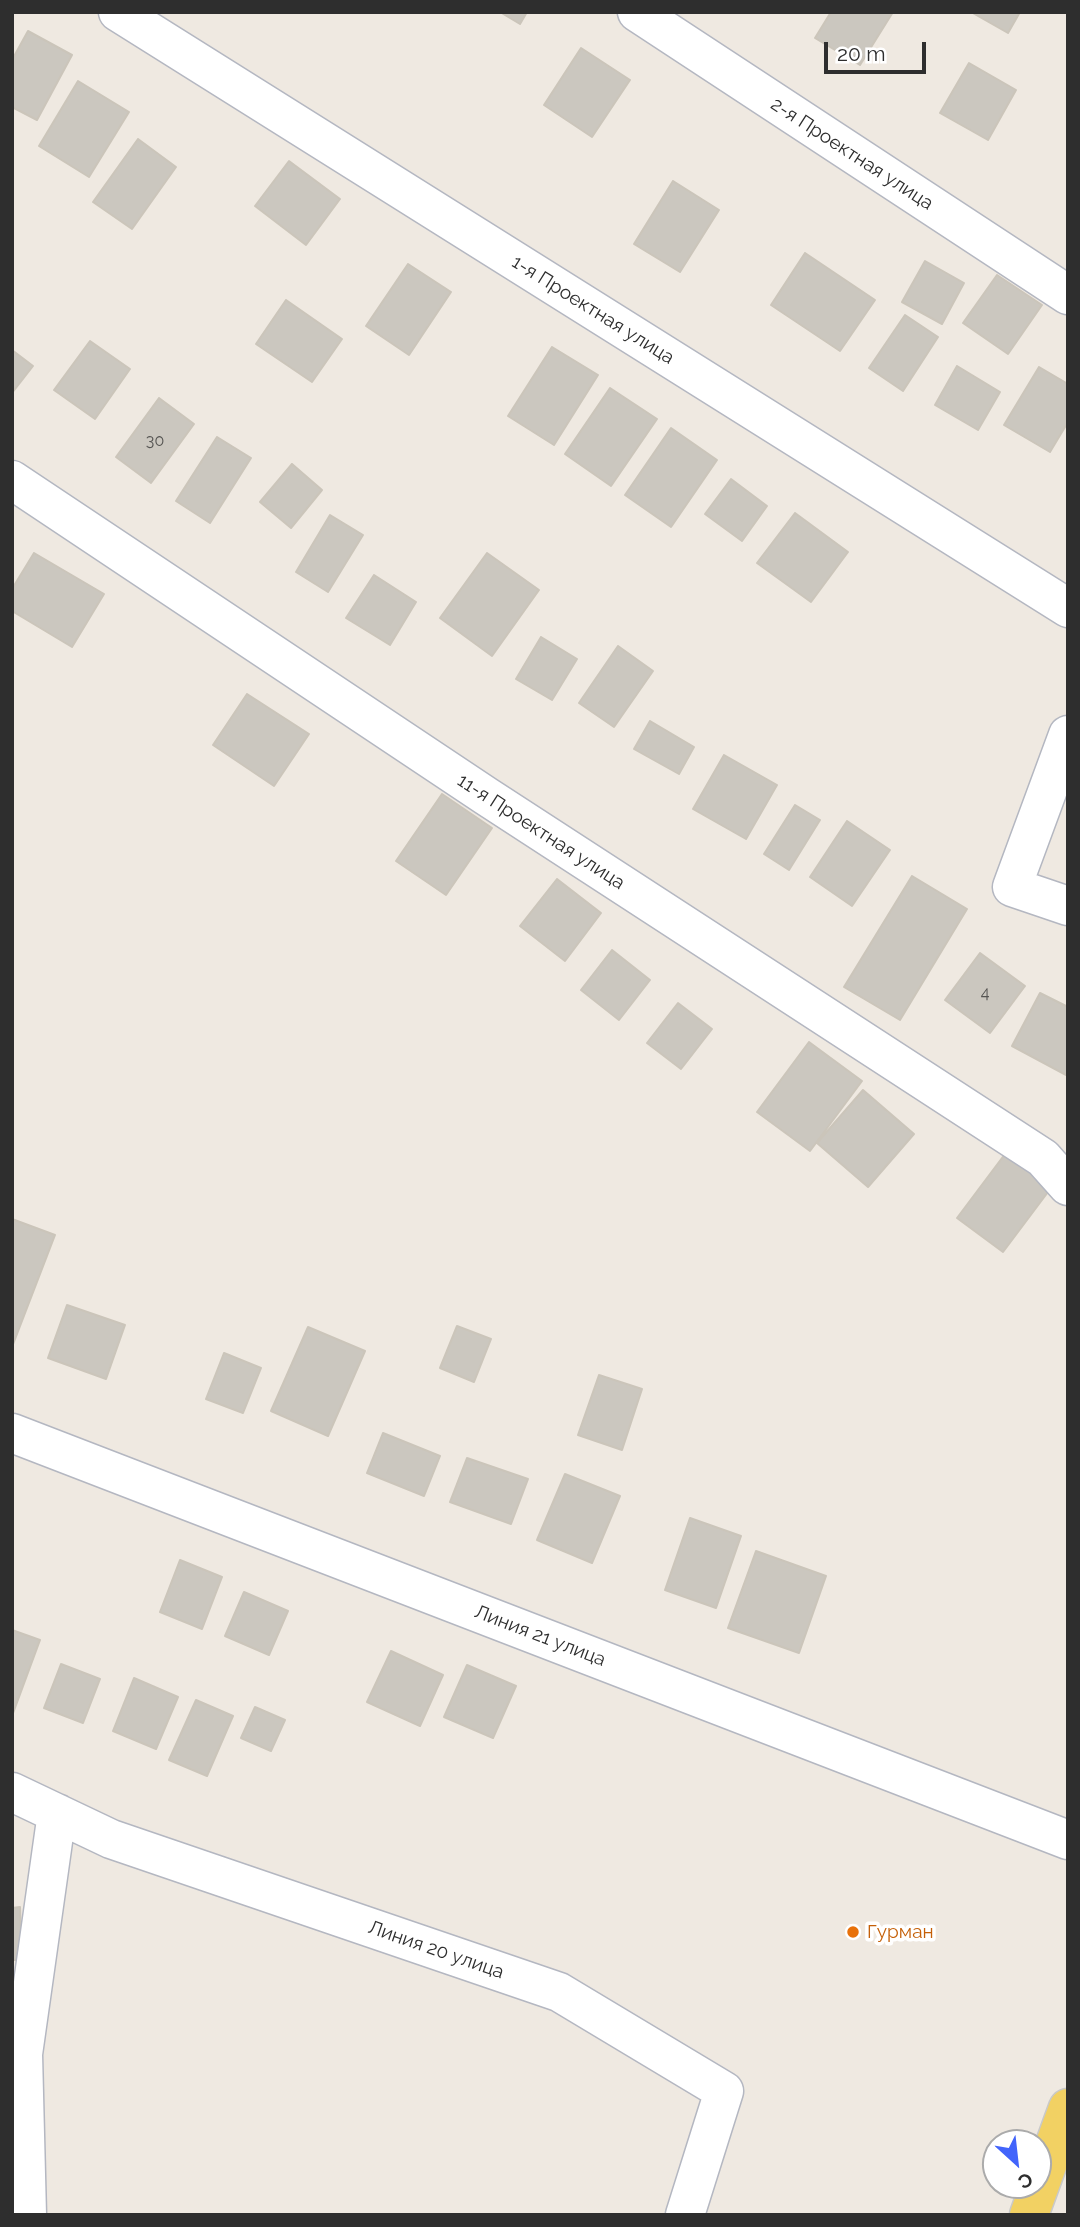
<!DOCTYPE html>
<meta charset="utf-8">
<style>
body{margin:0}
#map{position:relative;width:1080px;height:2227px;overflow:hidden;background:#efe9e1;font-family:Raleway,sans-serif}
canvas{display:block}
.frame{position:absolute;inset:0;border:14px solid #2e2e2e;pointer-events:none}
.north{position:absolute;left:982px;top:2129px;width:70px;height:70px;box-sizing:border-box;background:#fff;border:2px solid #ababab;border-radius:50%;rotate:153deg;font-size:19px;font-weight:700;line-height:28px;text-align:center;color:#2e2e2e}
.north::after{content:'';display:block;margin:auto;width:24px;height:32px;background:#4264fb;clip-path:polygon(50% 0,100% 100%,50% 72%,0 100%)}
.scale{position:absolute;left:824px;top:42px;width:102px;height:32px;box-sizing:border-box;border:4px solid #2e2e2e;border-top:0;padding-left:9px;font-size:21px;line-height:24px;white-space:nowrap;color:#2e2e2e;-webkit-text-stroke:5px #fff;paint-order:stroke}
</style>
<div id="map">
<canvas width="1080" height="2227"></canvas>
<div class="frame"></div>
<div class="north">С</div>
<div class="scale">20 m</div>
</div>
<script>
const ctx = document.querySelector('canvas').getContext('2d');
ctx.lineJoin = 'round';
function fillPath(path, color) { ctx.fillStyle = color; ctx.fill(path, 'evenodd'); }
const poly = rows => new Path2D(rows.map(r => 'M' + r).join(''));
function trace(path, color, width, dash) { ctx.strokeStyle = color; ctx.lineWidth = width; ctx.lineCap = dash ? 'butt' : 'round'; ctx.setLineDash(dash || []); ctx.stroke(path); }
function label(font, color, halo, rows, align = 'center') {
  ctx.font = font + ' Raleway,sans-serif'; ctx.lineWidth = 7; ctx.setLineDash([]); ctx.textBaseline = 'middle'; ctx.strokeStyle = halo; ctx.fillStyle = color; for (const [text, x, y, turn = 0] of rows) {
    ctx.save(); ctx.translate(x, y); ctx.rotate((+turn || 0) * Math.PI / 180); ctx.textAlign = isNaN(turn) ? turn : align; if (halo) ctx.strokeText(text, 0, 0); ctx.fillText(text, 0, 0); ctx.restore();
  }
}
const building = poly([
 [500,12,527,12,520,24,500,12],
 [831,12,893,12,860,65,815,38,831,12],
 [971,12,1020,12,1008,33,971,12],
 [28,31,72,55,37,120,12,107,12,60,28,31],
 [581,48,630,80,592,137,544,105,581,48],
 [969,63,1016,90,988,140,940,113,969,63],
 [78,81,129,112,89,177,39,146,78,81],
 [138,139,176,167,132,229,93,202,138,139],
 [289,161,340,199,306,245,255,206,289,161],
 [673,181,719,210,680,272,634,244,673,181],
 [805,253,875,300,840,351,771,305,805,253],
 [925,261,964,283,942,324,902,302,925,261],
 [408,264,451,292,409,355,366,326,408,264],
 [997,275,1042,305,1008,354,963,323,997,275],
 [286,300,342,339,312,382,256,344,286,300],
 [905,315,938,337,903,391,869,368,905,315],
 [90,341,130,369,95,419,54,390,90,341],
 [552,347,598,375,554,445,508,416,552,347],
 [12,350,33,366,12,393,12,350],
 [957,366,1000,392,978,430,935,405,957,366],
 [1039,367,1068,384,1068,422,1050,452,1004,425,1039,367],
 [610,388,657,419,611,486,565,454,610,388],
 [159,398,194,424,151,483,116,457,159,398],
 [671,428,717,460,671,527,625,495,671,428],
 [217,437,251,458,210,523,176,501,217,437],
 [292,464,322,490,291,528,260,502,292,464],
 [731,479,767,506,742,541,705,514,731,479],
 [795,513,848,552,811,602,757,563,795,513],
 [330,515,363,535,328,592,296,572,330,515],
 [34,553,104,594,72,647,12,611,12,589,34,553],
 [487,553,539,590,492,656,440,618,487,553],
 [374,575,416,602,390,645,346,618,374,575],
 [541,637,577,659,552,700,516,679,541,637],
 [618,646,653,671,614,727,579,703,618,646],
 [247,694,309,734,274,786,213,745,247,694],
 [650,721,694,747,679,774,634,749,650,721],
 [724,755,777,785,746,839,693,809,724,755],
 [442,794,492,828,446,895,396,861,442,794],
 [795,805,820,820,789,870,764,854,795,805],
 [847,821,890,850,852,906,810,877,847,821],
 [912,876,967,909,900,1020,844,987,912,876],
 [557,879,601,913,565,961,520,926,557,879],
 [612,950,650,980,619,1020,581,990,612,950],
 [980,953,1025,986,990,1033,945,1000,980,953],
 [1040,993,1068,1007,1068,1076,1012,1046,1040,993],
 [678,1003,712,1029,681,1069,647,1043,678,1003],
 [809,1042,862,1081,810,1151,757,1112,809,1042],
 [863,1090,914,1134,868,1187,817,1143,863,1090],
 [1005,1154,1051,1188,1003,1252,957,1218,1005,1154],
 [12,1219,55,1235,12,1347,12,1219],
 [67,1305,125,1325,106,1379,48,1358,67,1305],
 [457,1326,491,1339,474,1382,440,1368,457,1326],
 [308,1327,365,1351,328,1436,271,1411,308,1327],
 [224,1353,261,1368,243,1413,206,1399,224,1353],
 [599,1375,642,1389,622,1450,578,1435,599,1375],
 [383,1433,440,1456,424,1496,367,1473,383,1433],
 [467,1458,528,1479,511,1524,450,1502,467,1458],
 [565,1474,620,1496,592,1563,537,1540,565,1474],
 [690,1518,741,1536,716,1608,665,1590,690,1518],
 [756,1551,826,1576,799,1653,728,1628,756,1551],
 [180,1560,222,1577,202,1629,160,1612,180,1560],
 [244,1592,288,1611,269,1655,225,1636,244,1592],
 [12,1630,40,1640,12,1716,12,1630],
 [391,1651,443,1675,420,1726,367,1702,391,1651],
 [61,1664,100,1679,83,1723,44,1708,61,1664],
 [467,1665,516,1686,493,1738,444,1717,467,1665],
 [134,1678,178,1697,156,1749,113,1731,134,1678],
 [196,1700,233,1716,207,1776,169,1760,196,1700],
 [255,1707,285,1720,271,1751,241,1738,255,1707],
 [20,1907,22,1960,12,1960,12,1908,20,1907]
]);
fillPath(building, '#cbc7bf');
trace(building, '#cbc5ba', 2);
const minor = poly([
 [118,12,1068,608],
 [637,12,1068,295],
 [12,480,486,796,1043,1158,1068,1186],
 [1068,735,1012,887,1068,906],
 [12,1433,1068,1840],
 [12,1792,111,1839,559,1992,724,2091,685,2215],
 [27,2215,23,2054,57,1813]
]);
const major = poly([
 [1029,2215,1068,2108]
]);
trace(minor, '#b4b7c1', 41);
trace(major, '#c9c9c9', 41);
trace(minor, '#fff', 38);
trace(major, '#f2d163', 38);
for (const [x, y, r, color] of [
 [853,1932,7,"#e8710a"]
]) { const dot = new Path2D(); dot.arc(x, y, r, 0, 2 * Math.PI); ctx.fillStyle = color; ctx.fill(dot); trace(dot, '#fff', 2.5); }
label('16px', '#555452', null, [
 ["30",155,441],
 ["4",985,993]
]);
label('19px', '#2e2e2e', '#fff', [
 ["2-я Проектная улица",852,154,33],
 ["1-я Проектная улица",593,310,32],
 ["11-я Проектная улица",541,832,33],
 ["Линия 21 улица",540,1636,21],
 ["Линия 20 улица",436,1950,19]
]);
label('19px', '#c56008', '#fff', [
 ["Гурман",867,1932]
], 'left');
</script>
